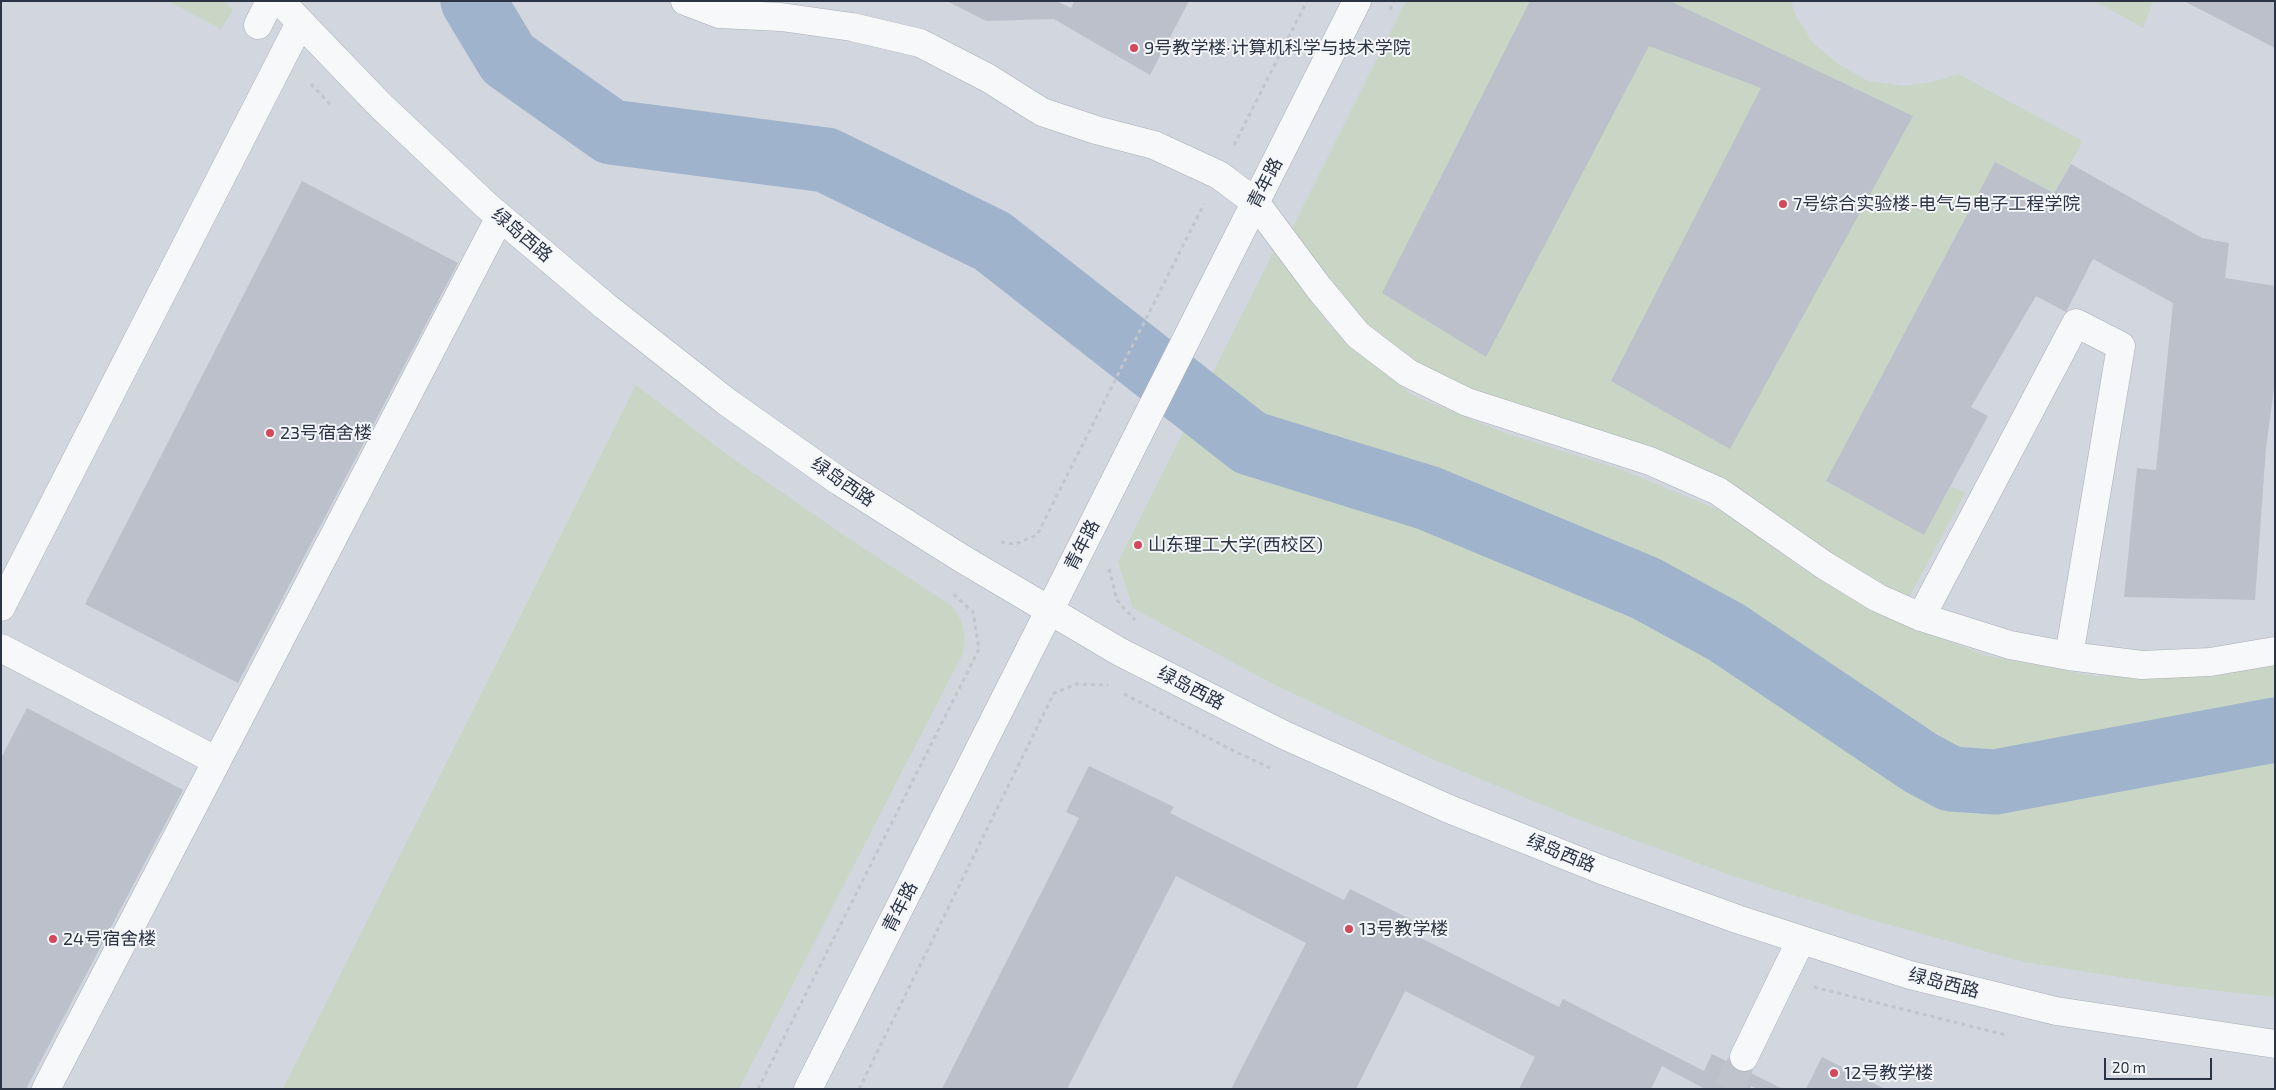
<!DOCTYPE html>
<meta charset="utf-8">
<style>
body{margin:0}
#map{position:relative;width:2276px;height:1090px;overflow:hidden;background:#e4e7ec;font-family:"Exo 2",sans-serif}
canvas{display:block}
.frame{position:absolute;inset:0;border:2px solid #2b3445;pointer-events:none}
.scale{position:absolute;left:2104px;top:1058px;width:108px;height:22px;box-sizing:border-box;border:2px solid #2b3445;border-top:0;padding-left:6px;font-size:15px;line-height:18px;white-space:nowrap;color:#2b3445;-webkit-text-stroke:4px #f4f6f9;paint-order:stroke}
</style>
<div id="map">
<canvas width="2276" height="1090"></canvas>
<div class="frame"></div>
<div class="scale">20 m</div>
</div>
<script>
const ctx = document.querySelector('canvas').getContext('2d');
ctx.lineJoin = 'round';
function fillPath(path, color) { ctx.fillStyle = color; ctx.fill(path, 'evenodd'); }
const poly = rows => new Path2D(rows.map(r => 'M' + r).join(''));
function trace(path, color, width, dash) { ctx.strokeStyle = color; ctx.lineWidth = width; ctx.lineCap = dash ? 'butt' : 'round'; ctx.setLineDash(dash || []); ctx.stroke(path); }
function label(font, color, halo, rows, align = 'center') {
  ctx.font = font + ' "Exo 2","Noto Sans SC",sans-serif'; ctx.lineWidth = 4; ctx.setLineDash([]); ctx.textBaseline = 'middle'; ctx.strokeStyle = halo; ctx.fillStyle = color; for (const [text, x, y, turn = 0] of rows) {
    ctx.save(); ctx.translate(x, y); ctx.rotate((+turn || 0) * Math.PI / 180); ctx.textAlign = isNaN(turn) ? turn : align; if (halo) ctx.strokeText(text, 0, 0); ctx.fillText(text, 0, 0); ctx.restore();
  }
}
fillPath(poly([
 [1,1,2275,1,2275,1089,1,1089]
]), '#d2d6de');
fillPath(poly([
 [168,1,225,1,233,10,221,29],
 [1406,1,1791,1,1796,16,1813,43,1838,64,1868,81,1904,86,1933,82,1958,74,2083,141,2054,193,1995,162,1826,481,1924,534,1951,486,1965,493,1908,599,1844,566,1785,524,1460,389,1385,344,1343,299,1292,229],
 [2095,1,2153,1,2143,28],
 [1276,247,1328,324,1412,395,1505,433,1620,469,1726,513,1801,568,1887,618,1988,656,2095,676,2205,677,2275,658,2275,997,2177,986,2024,962,1872,920,1730,875,1572,817,1430,758,1273,684,1133,608,1118,562],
 [636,385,725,453,845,536,952,606,961,621,965,636,963,653,739,1089,283,1089]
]), '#c9d6c5');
trace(poly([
 [473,1,508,59,611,132,826,160,992,241,1250,443,1428,498,1645,588,1726,632,1921,763,1951,779,1995,782,2275,730]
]), '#9fb4cc', 65);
fillPath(poly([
 [947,1,1058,2,1071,8,1074,1,1189,1,1150,75,1054,19,986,21],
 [1530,1,1670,1,1913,116,1730,449,1611,381,1761,88,1649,46,1486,357,1382,293],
 [2184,1,2275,1,2275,48],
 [1995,162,2054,193,2071,164,2202,238,2229,243,2225,278,2275,286,2275,381,2266,448,2255,600,2124,597,2137,468,2156,470,2173,303,2093,259,2066,312,2036,296,1971,407,1988,416,1924,535,1826,481],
 [302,181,458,263,238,683,85,604],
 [27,708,183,790,26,1089,1,1089,1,758],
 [1089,766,1174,807,1170,813,1344,900,1350,889,1420,924,1415,935,1559,1007,1563,999,1704,1071,1712,1054,1783,1089,1757,1089,1751,1086,1750,1089,1705,1089,1662,1066,1651,1089,1519,1089,1535,1057,1405,991,1356,1089,1231,1089,1306,943,1176,876,1067,1089,942,1089,1079,818,1066,812],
 [1822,1057,1885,1089,1806,1089]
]), '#bbc0ca');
trace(poly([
 [1728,1089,1744,1057]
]), '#bfc3cb', 28, [28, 14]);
const street = poly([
 [280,1,380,105,487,206,605,306,727,402,839,481,961,558,1120,652,1284,735,1449,809,1602,870,1737,919,1910,975,2056,1011,2275,1044],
 [685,1,719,14,781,17,852,27,920,43,988,78,1042,112,1096,130,1154,145,1219,175,1255,202,1319,288,1358,335,1408,373,1467,402,1650,461,1718,491,1824,565,1878,598,1921,617,2010,645,2069,656,2142,665,2210,662,2275,651],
 [258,25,270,1],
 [1,607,300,23],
 [1921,617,2076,323,2121,346,2069,656],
 [1,648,217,761],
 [1744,1057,1801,940],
 [46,1089,500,217],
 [808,1089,1357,1]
]);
trace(street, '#a9aeb7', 29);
trace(poly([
 [1390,10,1394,1],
 [311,84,332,106],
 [1234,145,1307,1],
 [1001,542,1015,544,1037,535,1204,204],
 [1109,569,1117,600,1135,620],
 [1124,694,1236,752,1270,768],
 [1814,987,2006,1035],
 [758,1089,979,649,973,612,951,592],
 [859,1089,1054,693,1077,684,1108,685]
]), '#c2c5cb', 3, [4, 4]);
trace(street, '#f7f8fa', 28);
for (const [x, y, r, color] of [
 [1134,48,5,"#d1495b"],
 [1783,204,5,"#d1495b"],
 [270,433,5,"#d1495b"],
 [1138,545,5,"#d1495b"],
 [1349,929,5,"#d1495b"],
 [53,939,5,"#d1495b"],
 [1834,1073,5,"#d1495b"]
]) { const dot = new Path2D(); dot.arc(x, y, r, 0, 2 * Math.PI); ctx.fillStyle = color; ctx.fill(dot); trace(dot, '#f4f6f9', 2); }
label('18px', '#2b3445', '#f4f6f9', [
 ["9号教学楼·计算机科学与技术学院",1144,48],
 ["7号综合实验楼-电气与电子工程学院",1793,204],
 ["23号宿舍楼",280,433],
 ["山东理工大学(西校区)",1148,545],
 ["13号教学楼",1359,929],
 ["24号宿舍楼",63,939],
 ["12号教学楼",1844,1073]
], 'left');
label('18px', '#2b3445', '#f4f6f9', [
 ["青年路",1265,183,-63],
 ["绿岛西路",522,235,40],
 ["绿岛西路",843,482,34],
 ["青年路",1082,545,-63],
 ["绿岛西路",1191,688,27],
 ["绿岛西路",1561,853,22],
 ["青年路",900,907,-63],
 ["绿岛西路",1944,983,14]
]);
</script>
